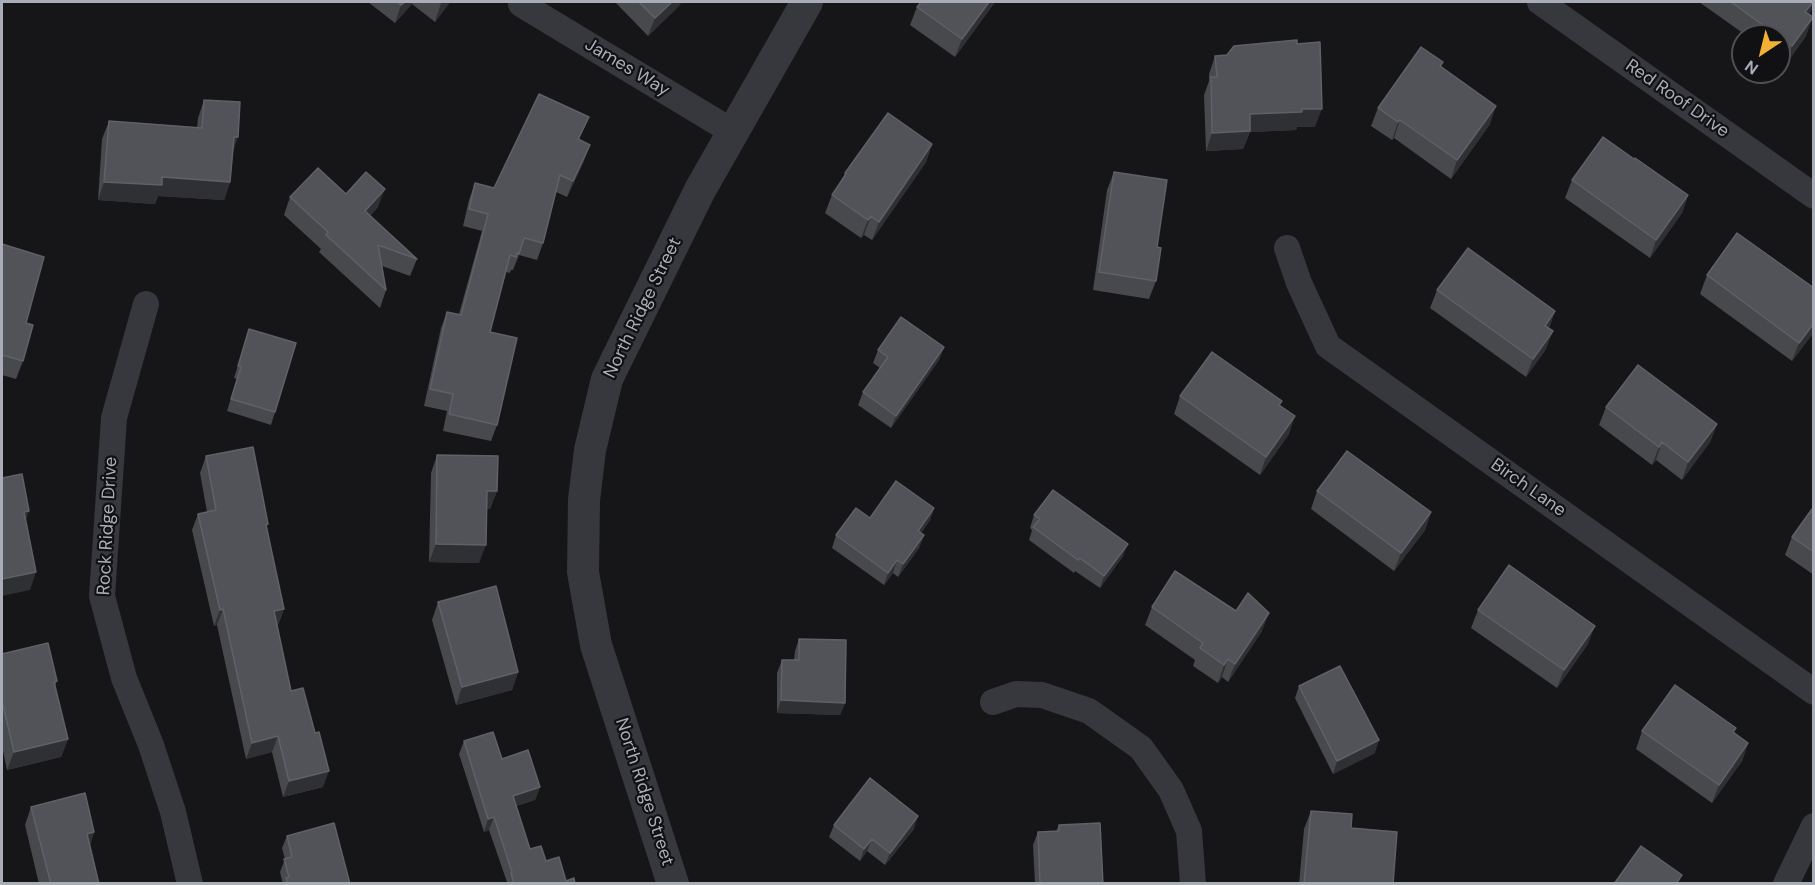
<!DOCTYPE html>
<style>
body{margin:0}
#map{position:relative;width:1815px;height:885px;overflow:hidden;background:#161618;font-family:"DM Sans",sans-serif}
canvas{display:block}
.frame{position:absolute;inset:0;border:3px solid #a8adb8;pointer-events:none}
.north{position:absolute;left:1731px;top:24px;width:60px;height:60px;box-sizing:border-box;background:#111113;border:2px solid #4d4f55;border-radius:50%;rotate:215deg;font-size:16px;font-weight:700;line-height:24px;text-align:center;color:#a8adb8}
.north::after{content:'';display:block;margin:auto;width:21px;height:27px;background:#f2b134;clip-path:polygon(50% 0,100% 100%,50% 72%,0 100%)}
</style>
<div id="map">
<canvas width="1815" height="885"></canvas>
<div class="frame"></div>
<div class="north">N</div>
</div>
<script>
const ctx = document.querySelector('canvas').getContext('2d');
ctx.lineJoin = 'round';
const poly = rows => new Path2D(rows.map(r => 'M' + r).join(''));
function trace(path, color, width, dash) { ctx.strokeStyle = color; ctx.lineWidth = width; ctx.lineCap = dash ? 'butt' : 'round'; ctx.setLineDash(dash || []); ctx.stroke(path); }
function fillPath(path, color) { ctx.fillStyle = color; ctx.fill(path, 'evenodd'); }
function label(font, color, halo, rows, align = 'center') {
  ctx.font = font + ' "DM Sans",sans-serif'; ctx.lineWidth = 4.5; ctx.setLineDash([]); ctx.textBaseline = 'middle'; ctx.strokeStyle = halo; ctx.fillStyle = color; for (const [text, x, y, turn = 0] of rows) {
    ctx.save(); ctx.translate(x, y); ctx.rotate((+turn || 0) * Math.PI / 180); ctx.textAlign = isNaN(turn) ? turn : align; if (halo) ctx.strokeText(text, 0, 0); ctx.fillText(text, 0, 0); ctx.restore();
  }
}
trace(poly([
 [1540,2,1814,196],
 [521,4,733,132],
 [1287,248,1299,283,1328,346,1814,692],
 [146,304,114,418,102,596,124,678,151,745,173,812,190,884],
 [993,702,1016,694,1042,695,1089,711,1141,748,1171,790,1189,831,1193,884],
 [1786,884,1814,826]
]), '#37383d', 26);
trace(poly([
 [673,884,596,645,583,572,584,500,590,450,607,379,700,190,807,2]
]), '#37383d', 32);
fillPath(poly([
 [368,2,450,2,435,22,412,4,395,23],
 [615,2,681,2,679,6,648,36],
 [921,2,995,2,955,57,910,25,917,7],
 [1699,2,1814,2,1809,15,1806,36,1786,64,1779,59,1779,36,1747,36],
 [1297,44,1315,127,1297,127,1296,130,1250,132,1243,149,1206,151,1204,95,1209,81,1209,74,1215,56,1227,55],
 [1443,62,1441,67,1490,124,1451,179,1394,138,1392,140,1371,126,1378,108],
 [204,100,233,153,230,182,224,200,158,196,155,204,98,200,102,139,109,121,197,128,198,118],
 [589,117,579,140,584,161,567,197,556,192,543,243,537,260,519,255,513,270,511,270,510,273,506,272,490,332,497,425,491,441,443,431,447,411,424,406,441,328,447,312,459,314,482,231,463,226,469,200,475,183,494,188],
 [932,144,926,162,872,240,864,235,861,238,825,213,832,195,842,180,845,173],
 [1634,159,1688,195,1682,213,1650,258,1565,198,1572,180],
 [1114,172,1157,247,1156,281,1149,299,1093,290,1107,190],
 [346,194,378,207,370,216,417,259,410,276,382,266,386,290,380,308,319,252,321,249,284,215,290,197],
 [2,244,26,323,23,361,16,379,2,375],
 [1707,275,1814,332,1792,361,1700,294],
 [1437,290,1555,311,1549,328,1546,349,1526,377,1430,308],
 [249,329,275,412,271,425,227,411,237,379,234,378],
 [944,347,939,360,891,428,858,405,863,392,880,368,873,363,878,350],
 [1180,396,1280,406,1289,434,1260,475,1174,414],
 [1606,407,1717,424,1710,442,1682,480,1656,460,1652,465,1599,425],
 [437,455,497,491,490,509,487,509,479,563,429,562,431,473],
 [206,456,267,528,284,609,278,625,277,626,291,691,323,787,283,797,272,752,246,759,217,625,214,626,192,530,198,514,207,512,200,473],
 [1317,491,1431,512,1425,530,1394,571,1311,509],
 [934,508,930,520,921,533,924,535,919,548,898,577,893,573,884,585,832,548,836,535,870,518],
 [1814,510,1814,575,1785,555,1792,537],
 [1034,515,1123,556,1100,588,1075,571,1074,573,1029,540,1032,530,1030,528],
 [438,602,518,672,512,690,456,705,432,620],
 [1152,607,1262,631,1228,682,1222,677,1218,683,1193,666,1195,660,1145,625],
 [1478,610,1588,644,1557,688,1471,628],
 [799,639,845,703,840,715,777,713,777,673,782,660,794,660,795,651],
 [2,654,57,681,55,686,68,739,61,757,7,770,2,746],
 [1299,686,1375,753,1333,774,1295,698],
 [1642,731,1734,733,1748,743,1742,761,1712,803,1636,749],
 [464,741,502,759,540,787,535,800,516,806,530,849,546,861,566,881,575,884,507,884,507,882,489,830,484,832,459,754],
 [31,807,94,832,90,845,99,884,39,884,25,825],
 [1311,811,1351,828,1393,884,1299,884,1304,829],
 [834,825,914,829,885,865,867,851,860,861,829,837],
 [1059,825,1103,884,1035,884,1033,845,1038,832,1056,831],
 [287,836,350,884,283,884,280,872,285,859,282,848]
]), '#47494d');
fillPath(poly([
 [405,2,413,2,412,4,395,23,401,5],
 [443,2,450,2,435,22,441,3],
 [672,2,681,2,679,6,648,36,655,18],
 [989,2,995,2,955,57,962,39],
 [1813,2,1814,3,1809,16,1805,12],
 [1813,17,1806,36,1786,64,1792,46],
 [1496,106,1490,124,1451,179,1457,160],
 [1302,109,1322,109,1315,127,1297,127,1296,130,1250,132,1243,149,1206,151,1212,133,1250,114],
 [589,117,582,133,572,156,578,139],
 [1400,120,1394,138,1392,140,1398,122],
 [234,137,238,137,232,155],
 [932,144,926,162,872,240,879,222],
 [590,145,584,161,567,197,573,181],
 [162,177,230,182,224,200,158,196,155,204,98,200,104,182],
 [385,189,378,207,358,229,365,211],
 [1688,195,1682,213,1650,258,1656,240],
 [871,216,864,235,861,238,868,220],
 [1555,311,1549,329,1545,326],
 [1814,323,1814,332,1792,361,1799,343],
 [1553,331,1546,349,1526,377,1533,359],
 [944,347,939,360,891,428,896,416],
 [1295,416,1289,434,1260,475,1266,457],
 [1717,424,1710,442,1682,480,1688,462],
 [1662,442,1656,460,1652,465,1659,447],
 [487,491,497,491,490,509,481,509],
 [934,508,930,520,913,543,918,531],
 [29,511,23,529,24,512],
 [1431,512,1425,530,1394,571,1401,553],
 [924,535,919,548,898,577,903,564],
 [436,544,486,545,479,563,429,562],
 [1128,544,1123,556,1100,588,1104,576],
 [897,560,893,573,884,585,888,573],
 [36,572,30,590,2,596,2,579],
 [223,609,217,625,214,626,220,610],
 [284,609,278,625,268,627,274,611],
 [1269,613,1262,631,1228,682,1235,664],
 [1595,626,1588,644,1557,688,1564,670],
 [1228,659,1222,677,1218,683,1224,665],
 [518,672,512,690,456,705,462,687],
 [781,700,845,703,840,715,777,713],
 [278,736,272,752,246,759,252,743],
 [68,739,61,757,7,770,14,752],
 [1379,740,1375,753,1333,774,1337,761],
 [1748,743,1742,761,1712,803,1719,785],
 [329,771,323,787,283,797,289,781],
 [540,787,535,800,508,808,513,796],
 [918,816,914,829,885,865,890,853],
 [494,817,489,830,484,832,488,819],
 [94,832,88,850,87,834],
 [872,839,867,851,860,861,864,849]
]), '#2f3033');
const building = poly([
 [397,2,405,2,401,5,397,2],
 [639,2,672,2,655,18,639,2],
 [921,2,989,2,962,39,917,7,921,2],
 [1731,2,1813,2,1805,12,1813,17,1792,46,1731,2],
 [1297,40,1297,44,1320,42,1322,109,1302,109,1302,112,1250,114,1250,131,1212,133,1211,77,1217,77,1215,56,1227,55,1234,46,1297,40],
 [1421,47,1443,62,1440,66,1496,106,1457,160,1400,120,1398,122,1378,108,1421,47],
 [539,94,589,117,578,139,590,145,573,181,560,175,543,243,524,238,519,254,517,253,516,257,510,255,490,332,517,338,497,425,449,414,453,394,430,389,447,312,461,315,488,214,469,209,475,183,494,188,539,94],
 [204,100,240,102,238,137,234,137,230,182,162,177,162,185,104,182,109,121,202,128,204,100],
 [888,113,932,144,879,222,871,216,868,220,832,195,846,174,845,173,888,113],
 [1603,137,1634,159,1635,158,1688,195,1656,240,1572,180,1603,137],
 [318,168,346,194,366,172,385,189,365,211,417,259,378,245,386,290,326,235,328,232,290,197,318,168],
 [1114,172,1167,180,1157,247,1161,248,1156,281,1099,272,1114,172],
 [1737,233,1814,288,1814,323,1799,343,1707,275,1737,233],
 [2,244,44,257,26,323,33,325,23,361,2,355,2,244],
 [1468,248,1555,311,1545,326,1553,331,1533,359,1437,290,1468,248],
 [901,317,944,347,896,416,863,392,888,357,878,350,901,317],
 [249,329,296,343,275,412,231,399,241,367,238,366,249,329],
 [1212,352,1282,401,1279,405,1295,416,1266,457,1180,396,1212,352],
 [1638,365,1717,424,1688,462,1662,442,1659,447,1606,407,1638,365],
 [253,447,268,524,266,525,284,609,274,611,291,691,303,688,315,733,319,732,329,771,289,781,278,736,252,743,223,609,220,610,198,514,216,510,206,456,253,447],
 [1347,451,1431,512,1401,553,1317,491,1347,451],
 [437,455,498,456,497,491,487,491,486,545,436,544,437,455],
 [22,474,29,511,24,512,36,572,2,579,2,478,22,474],
 [896,481,934,508,918,531,924,535,903,564,897,560,888,573,836,535,856,508,870,518,896,481],
 [1053,490,1128,544,1104,576,1080,558,1078,560,1033,527,1040,519,1034,515,1053,490],
 [1812,509,1814,510,1814,552,1792,537,1812,509],
 [1509,565,1595,626,1564,670,1478,610,1509,565],
 [1175,571,1236,611,1248,593,1269,613,1235,664,1228,659,1224,665,1200,648,1203,643,1152,607,1175,571],
 [496,586,518,672,462,687,438,602,496,586],
 [799,639,846,640,845,703,781,700,782,660,799,660,799,639],
 [48,643,57,681,54,682,68,739,14,752,2,701,2,654,48,643],
 [1340,666,1379,740,1337,761,1299,686,1340,666],
 [1675,685,1736,728,1733,732,1748,743,1719,785,1642,731,1675,685],
 [493,732,502,759,528,750,540,787,513,796,530,849,541,846,546,861,559,857,566,881,574,878,575,884,514,884,511,873,512,872,494,817,488,819,464,741,493,732],
 [870,778,918,816,890,853,872,839,864,849,834,825,870,778],
 [85,793,94,832,87,834,99,884,51,884,31,807,85,793],
 [1311,811,1352,814,1351,828,1397,832,1393,884,1304,884,1311,811],
 [334,823,350,884,288,884,286,878,289,877,284,859,292,857,287,836,334,823],
 [1100,823,1103,884,1040,884,1038,832,1059,831,1059,825,1100,823],
 [1641,846,1682,875,1676,884,1614,884,1641,846]
]);
fillPath(building, '#525359');
trace(building, '#5f6168', 1.5);
label('18px', '#a8adb8', '#111113', [
 ["James Way",627,68,31],
 ["Red Roof Drive",1677,99,35],
 ["North Ridge Street",643,308,-64],
 ["Birch Lane",1528,488,35],
 ["Rock Ridge Drive",108,526,-87],
 ["North Ridge Street",644,792,72]
]);
</script>
